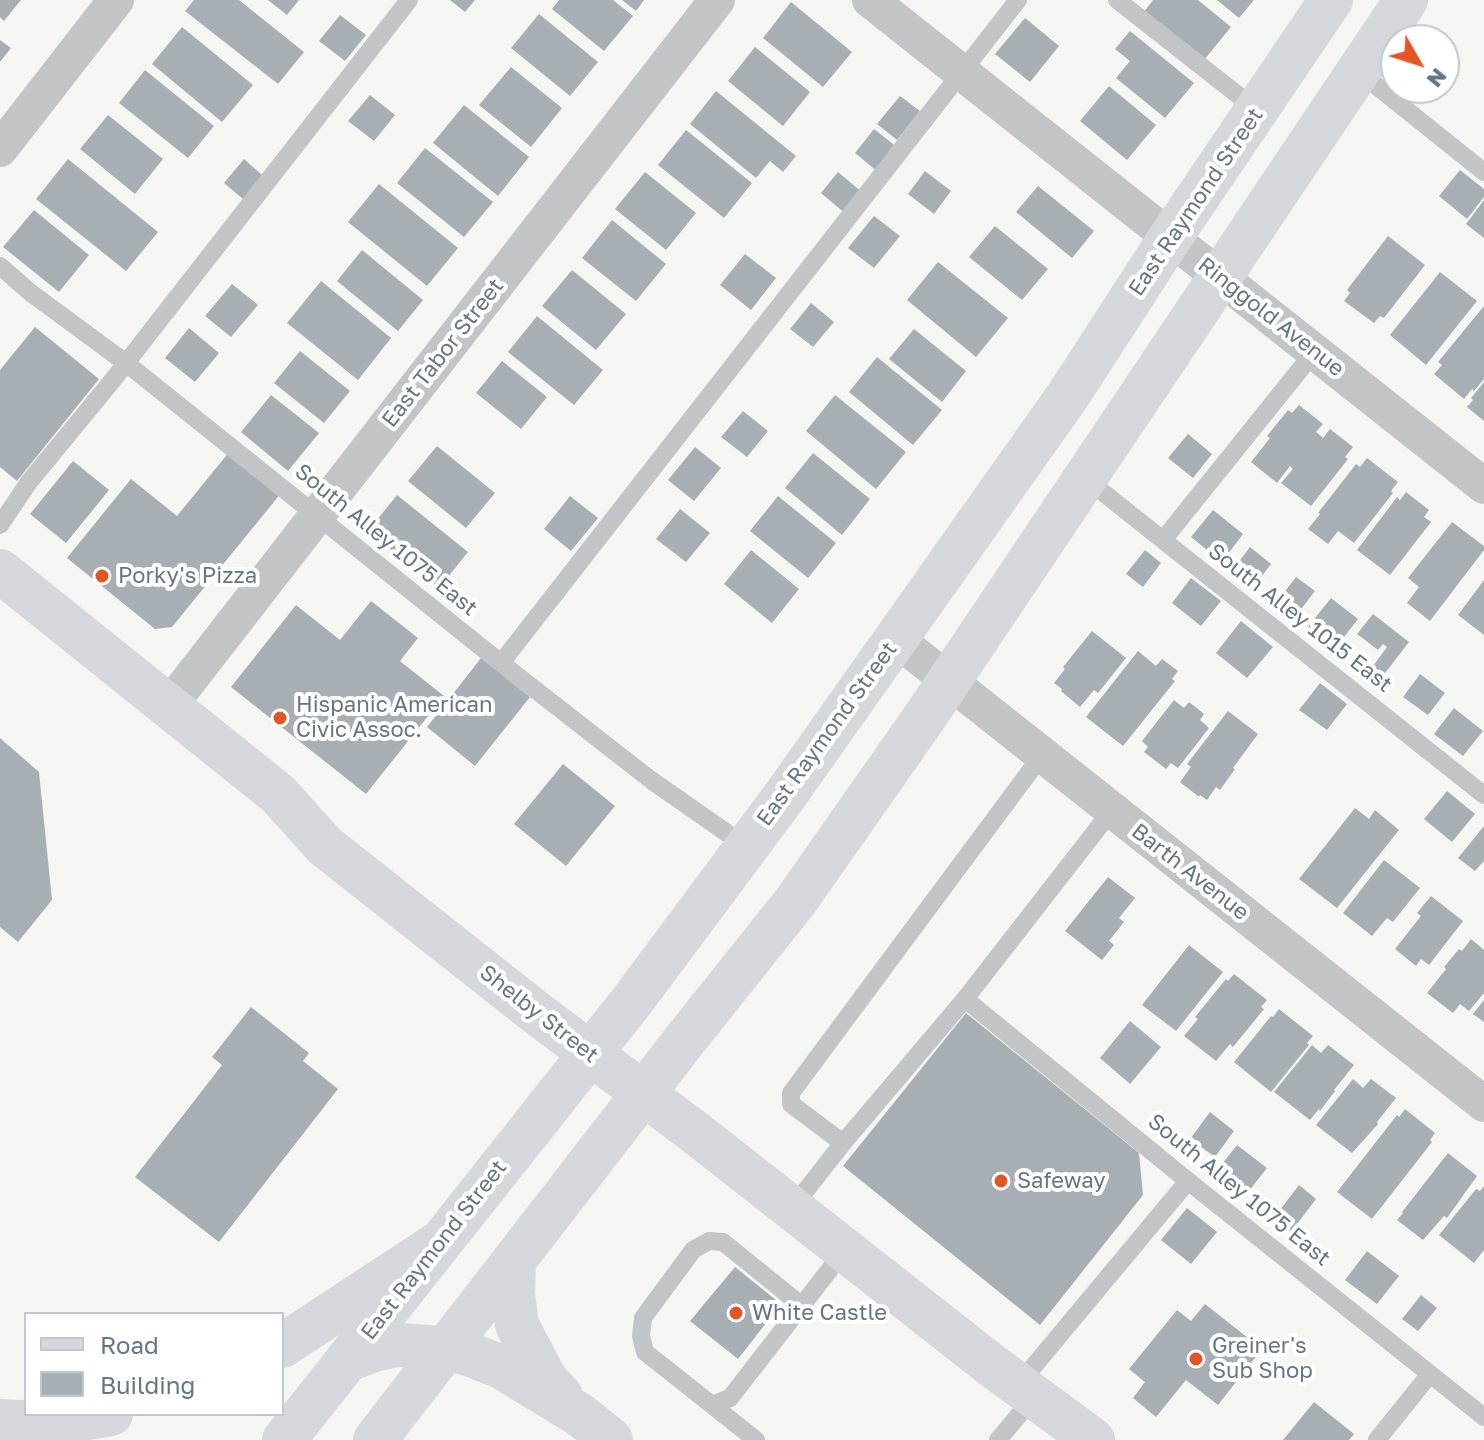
<!DOCTYPE html>
<style>
body{margin:0}
#map{position:relative;width:1484px;height:1440px;overflow:hidden;background:#f5f6f2;font-family:"Golos Text",sans-serif}
canvas{display:block}
.legend{position:absolute;left:24px;top:1312px;width:260px;height:104px;box-sizing:border-box;background:#fff;border:2px solid #c1c8cd;margin:0;padding:10px 14px;list-style:none;font-size:24px;color:#657583}
.legend li{display:flex;align-items:center;gap:16px;height:40px}
.legend b{width:40px;border:2px solid #c1c8cd}
.north{position:absolute;left:1380px;top:24px;width:80px;height:80px;box-sizing:border-box;background:#fff;border:2px solid #c1c8cd;border-radius:50%;rotate:129deg;font-size:22px;font-weight:700;line-height:32px;text-align:center;color:#657583}
.north::after{content:'';display:block;margin:auto;width:28px;height:36px;background:#e25626;clip-path:polygon(50% 0,100% 100%,50% 72%,0 100%)}
</style>
<div id="map">
<canvas width="1484" height="1440"></canvas>
<ul class="legend">
<li><b style="height:10px;background:#d4d8dc"></b>Road</li>
<li><b style="height:22px;background:#a7afb4"></b>Building</li>
</ul>
<div class="north">N</div>
</div>
<script>
const ctx = document.querySelector('canvas').getContext('2d');
ctx.lineJoin = 'round';
function fillPath(path, color) { ctx.fillStyle = color; ctx.fill(path, 'evenodd'); }
const poly = rows => new Path2D(rows.map(r => 'M' + r).join(''));
function trace(path, color, width, dash) { ctx.strokeStyle = color; ctx.lineWidth = width; ctx.lineCap = dash ? 'butt' : 'round'; ctx.setLineDash(dash || []); ctx.stroke(path); }
function label(font, color, halo, rows, align = 'center') {
  ctx.font = font + ' "Golos Text",sans-serif'; ctx.lineWidth = 8; ctx.setLineDash([]); ctx.textBaseline = 'middle'; ctx.strokeStyle = halo; ctx.fillStyle = color; for (const [text, x, y, turn = 0] of rows) {
    ctx.save(); ctx.translate(x, y); ctx.rotate((+turn || 0) * Math.PI / 180); ctx.textAlign = isNaN(turn) ? turn : align; if (halo) ctx.strokeText(text, 0, 0); ctx.fillText(text, 0, 0); ctx.restore();
  }
}
fillPath(poly([
 [0,0,21,0,4,21,0,17],
 [194,0,239,0,304,52,278,84,185,11],
 [268,0,299,0,287,15],
 [450,0,475,0,465,12],
 [559,0,613,0,633,16,604,51,552,9],
 [622,0,644,0,636,11],
 [1153,0,1198,0,1231,27,1204,60,1144,12],
 [1217,0,1254,0,1239,18],
 [791,2,852,52,823,87,763,38],
 [539,14,598,62,570,96,511,48],
 [340,15,366,35,345,61,319,41],
 [1025,18,1059,46,1030,82,995,54],
 [182,27,253,85,222,122,152,64],
 [1130,31,1194,83,1165,118,1116,78,1130,61,1115,49],
 [0,40,11,48,0,62],
 [755,47,810,92,783,126,728,81],
 [511,67,562,108,531,147,479,105],
 [145,70,214,126,188,158,119,103],
 [1109,86,1156,125,1127,160,1080,121],
 [716,91,796,156,783,172,770,161,756,178,690,124],
 [370,95,395,115,374,141,348,121],
 [900,96,920,111,897,140,877,124],
 [464,105,529,157,498,196,433,143],
 [108,115,163,159,135,194,80,149],
 [874,129,898,148,878,172,855,153],
 [686,130,752,183,724,218,658,165],
 [425,148,493,202,464,237,397,183],
 [68,159,158,232,126,271,36,199],
 [244,159,263,176,243,199,224,183],
 [1460,170,1484,189,1484,197,1467,219,1439,196],
 [925,171,951,191,934,214,908,194],
 [645,172,696,213,666,250,615,209],
 [838,172,863,193,846,214,821,193],
 [379,184,458,248,427,286,348,222],
 [1038,186,1094,231,1072,258,1016,212],
 [1484,200,1484,238,1466,224],
 [34,210,89,255,59,292,3,247],
 [874,216,900,236,874,268,848,248],
 [612,220,666,264,636,301,582,258],
 [995,226,1048,269,1022,300,969,257],
 [1388,236,1425,265,1384,318,1380,316,1374,323,1344,301,1350,293,1347,290],
 [362,250,423,300,398,331,337,281],
 [745,254,776,278,751,310,720,285],
 [938,262,1008,318,976,357,907,300],
 [572,270,626,314,596,350,542,306],
 [1440,272,1477,301,1426,365,1390,335],
 [321,281,391,338,358,380,287,323],
 [232,284,258,305,231,337,205,316],
 [811,303,834,322,813,347,790,329],
 [1484,306,1484,379,1474,391,1472,389,1464,399,1434,374,1442,365,1438,362],
 [537,316,603,370,574,405,508,352],
 [35,327,99,379,17,481,0,467,0,370],
 [189,328,219,353,195,382,165,358],
 [914,329,966,371,942,402,889,359],
 [300,351,350,391,324,423,274,383],
 [877,357,942,410,913,445,849,392],
 [502,361,547,397,521,429,476,393],
 [1484,382,1484,421,1467,407,1473,400,1471,398],
 [271,395,319,433,288,471,241,432],
 [835,395,906,452,876,489,806,431],
 [1299,405,1323,424,1316,432,1320,435,1323,438,1330,429,1353,447,1345,457,1348,459,1311,506,1281,483,1293,469,1290,466,1277,483,1251,462,1270,438,1267,436,1288,410,1292,413],
 [743,411,768,431,747,457,721,437],
 [1188,434,1212,454,1193,478,1168,458],
 [437,446,495,493,466,528,408,481],
 [695,447,721,468,694,501,668,480],
 [230,451,282,492,172,627,155,629,67,558,131,479,177,516],
 [813,453,870,499,842,535,785,488],
 [1367,458,1398,482,1391,491,1393,493,1354,543,1338,531,1328,544,1308,529,1320,514,1318,513,1356,464,1360,467],
 [73,461,109,490,66,543,30,514],
 [1406,492,1429,510,1424,517,1431,522,1390,575,1357,550,1397,497,1400,500],
 [397,495,468,552,439,588,368,531],
 [570,496,598,518,571,551,544,529],
 [778,496,836,543,808,578,750,531],
 [680,509,710,533,686,562,656,539],
 [1213,510,1243,534,1222,562,1191,537],
 [1452,522,1484,546,1484,550,1430,621,1407,603,1419,587,1408,578],
 [1250,547,1271,564,1252,589,1231,572],
 [751,550,799,589,772,623,724,584],
 [1145,550,1161,563,1143,587,1126,574],
 [1296,577,1315,591,1295,617,1276,603],
 [1191,578,1221,601,1201,626,1172,603],
 [1484,580,1484,635,1458,615],
 [1331,598,1358,619,1334,650,1307,628],
 [371,601,418,638,400,661,444,696,366,794,231,687,296,605,340,640],
 [1373,614,1409,642,1382,677,1371,669,1387,647,1383,644,1378,650,1357,634],
 [1241,621,1273,647,1247,678,1216,653],
 [1092,631,1126,658,1098,693,1094,690,1080,707,1061,691,1062,689,1054,683,1065,669,1063,667],
 [1138,651,1156,666,1162,659,1178,671,1172,679,1175,681,1123,746,1086,717],
 [481,658,530,697,475,766,427,727],
 [1420,674,1445,693,1428,715,1403,697],
 [1320,683,1347,704,1327,730,1299,710],
 [1174,700,1184,708,1189,702,1204,714,1200,720,1209,728,1178,768,1171,763,1166,769,1144,752,1148,747,1142,741],
 [1454,708,1483,731,1463,756,1434,734],
 [1228,711,1258,734,1233,768,1235,769,1220,790,1216,787,1207,800,1200,795,1199,797,1180,782,1191,767,1187,764],
 [0,738,39,772,52,900,18,942,0,927],
 [563,764,615,806,566,866,514,824],
 [1447,791,1475,814,1452,842,1424,819],
 [1355,808,1369,819,1375,810,1399,830,1337,908,1299,879],
 [1484,826,1484,861,1475,871,1458,858],
 [1384,860,1420,888,1393,922,1387,918,1372,936,1343,913],
 [1108,877,1135,898,1119,918,1124,922,1109,941,1114,945,1102,960,1065,931],
 [1431,896,1463,921,1429,965,1421,959,1416,966,1395,949,1421,916,1417,913],
 [1471,939,1484,950,1484,993,1469,1011,1460,1004,1453,1013,1427,993,1446,969,1444,967,1459,949,1462,951],
 [1189,945,1223,972,1176,1031,1142,1005],
 [1234,974,1267,1000,1261,1007,1264,1009,1233,1047,1230,1044,1216,1061,1184,1036,1198,1019,1195,1017,1226,979,1228,981],
 [1484,1000,1484,1022,1473,1014],
 [251,1007,309,1053,303,1061,338,1089,219,1242,135,1177,222,1065,212,1057],
 [1279,1009,1313,1036,1307,1043,1309,1045,1271,1092,1234,1062,1271,1016,1273,1017],
 [966,1013,1139,1153,1143,1195,1040,1325,843,1166],
 [1130,1021,1161,1047,1130,1084,1100,1058],
 [1312,1045,1321,1053,1328,1045,1354,1065,1334,1090,1335,1091,1320,1111,1319,1109,1310,1120,1274,1092],
 [1353,1079,1363,1088,1371,1079,1396,1098,1377,1122,1378,1124,1352,1153,1316,1125],
 [1405,1109,1435,1133,1430,1140,1432,1142,1372,1219,1337,1192,1397,1115,1399,1117],
 [1210,1112,1234,1131,1215,1157,1190,1139],
 [1237,1145,1267,1168,1245,1196,1215,1173],
 [1448,1153,1477,1176,1447,1218,1444,1216,1423,1240,1397,1220,1403,1213,1402,1212],
 [1299,1185,1316,1199,1291,1232,1273,1219],
 [1484,1186,1484,1250,1474,1263,1439,1235,1476,1189,1480,1191],
 [1187,1208,1217,1232,1191,1264,1161,1240],
 [1367,1251,1399,1276,1377,1304,1345,1280],
 [735,1267,781,1304,738,1359,690,1321],
 [1421,1295,1437,1308,1418,1331,1402,1319],
 [1205,1304,1262,1349,1218,1405,1186,1380,1156,1417,1133,1398,1145,1382,1129,1369,1177,1310,1191,1321],
 [1314,1402,1354,1434,1349,1440,1283,1440]
]), '#a7afb4');
trace(poly([
 [1117,0,1257,110],
 [1359,72,1484,172],
 [0,266,31,293,126,363,501,663,651,780,747,847],
 [1086,479,1484,795],
 [0,525,29,482,112,381,409,0],
 [1163,540,1315,351],
 [501,663,1018,0],
 [1042,755,791,1093,791,1104,843,1143,965,999,1112,810],
 [965,999,1188,1181,1484,1417],
 [792,1208,843,1143],
 [801,1305,723,1242,709,1241,693,1250,643,1318,641,1336,645,1352,712,1405,730,1398,845,1250],
 [1018,1385,1188,1181],
 [712,1405,756,1440],
 [998,1440,1034,1397],
 [1377,1440,1430,1374]
]), '#c1c5c8', 18);
trace(poly([
 [870,0,1484,486],
 [0,149,116,0],
 [896,639,1484,1104],
 [169,706,717,0]
]), '#c1c5c8', 36);
trace(poly([
 [0,571,278,794,325,846,534,1011,701,1137,990,1364,1093,1440]
]), '#d4d8dc', 44);
trace(poly([
 [284,1440,632,1001,784,797,1069,394,1170,238,1331,0],
 [375,1440,684,1041,795,902,922,721,1406,0]
]), '#d4d8dc', 44);
trace(poly([
 [514,1261,513,1294,517,1325,546,1380,561,1396],
 [282,1346,439,1243],
 [347,1360,374,1350,397,1345,446,1348,471,1355,501,1367,580,1415,611,1440],
 [0,1421,18,1422,71,1421,111,1414]
]), '#d4d8dc', 44);
for (const [x, y, r, color] of [
 [102,576,8,"#e25626"],
 [280,718,8,"#e25626"],
 [1001,1181,8,"#e25626"],
 [736,1313,8,"#e25626"],
 [1196,1359,8,"#e25626"]
]) { const dot = new Path2D(); dot.arc(x, y, r, 0, 2 * Math.PI); ctx.fillStyle = color; ctx.fill(dot); trace(dot, '#fff', 3); }
label('22px', '#657583', '#fff', [
 ["East Raymond Street",1196,202,-56],
 ["Ringgold Avenue",1271,317,38],
 ["East Tabor Street",443,353,-52],
 ["South Alley 1075 East",386,540,39],
 ["South Alley 1015 East",1300,618,38],
 ["East Raymond Street",827,734,-54],
 ["Barth Avenue",1190,872,38],
 ["Shelby Street",539,1014,38],
 ["South Alley 1075 East",1239,1190,39],
 ["East Raymond Street",434,1250,-52]
]);
label('22px', '#657583', '#fff', [
 ["Porky's Pizza",118,576],
 ["Hispanic American",296,705],
 ["Civic Assoc.",296,730],
 ["Safeway",1017,1181],
 ["White Castle",752,1313],
 ["Greiner's",1212,1346],
 ["Sub Shop",1212,1371]
], 'left');
</script>
